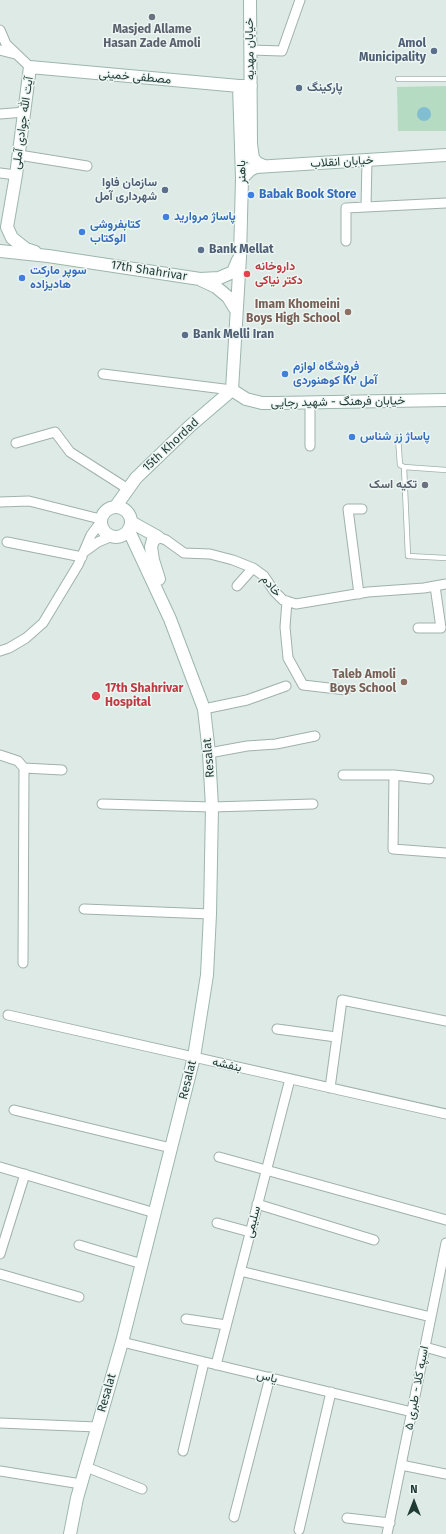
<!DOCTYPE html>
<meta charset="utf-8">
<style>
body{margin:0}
#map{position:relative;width:446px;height:1534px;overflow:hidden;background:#ddeae5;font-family:"Fira Sans",sans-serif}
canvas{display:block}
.north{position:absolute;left:394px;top:1482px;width:40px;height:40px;-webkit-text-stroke:3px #edf6f3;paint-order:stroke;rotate:0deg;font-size:11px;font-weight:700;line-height:16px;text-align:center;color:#1f3934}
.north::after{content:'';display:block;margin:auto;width:14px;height:18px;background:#1f3934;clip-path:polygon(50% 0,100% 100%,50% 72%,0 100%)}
</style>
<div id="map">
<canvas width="446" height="1534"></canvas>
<div class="north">N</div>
</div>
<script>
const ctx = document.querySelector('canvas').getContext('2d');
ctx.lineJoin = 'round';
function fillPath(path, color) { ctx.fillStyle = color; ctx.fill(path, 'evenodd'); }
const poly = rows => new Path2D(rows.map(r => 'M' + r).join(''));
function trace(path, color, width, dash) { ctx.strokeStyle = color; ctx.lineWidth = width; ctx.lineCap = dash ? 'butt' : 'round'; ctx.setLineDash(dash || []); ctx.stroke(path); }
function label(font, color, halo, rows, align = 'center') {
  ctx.font = font + ' "Fira Sans",Vazirmatn,sans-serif'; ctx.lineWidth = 3; ctx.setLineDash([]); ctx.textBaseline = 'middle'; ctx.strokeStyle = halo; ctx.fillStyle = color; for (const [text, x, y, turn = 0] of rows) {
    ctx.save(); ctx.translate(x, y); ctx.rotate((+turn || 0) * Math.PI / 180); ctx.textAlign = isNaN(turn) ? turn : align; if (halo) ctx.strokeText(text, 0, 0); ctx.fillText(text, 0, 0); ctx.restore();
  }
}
fillPath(poly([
 [446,86,446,131,398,131,397,87]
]), '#b5dcc3');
fillPath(poly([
 '417 114a7 7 0 1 1 14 0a7 7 0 1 1-14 0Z'
]), '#82bed1');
const lane = poly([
 [398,79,446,79],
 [398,437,400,465,404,467,446,470],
 [404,467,408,556,446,558]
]);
const street = poly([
 [0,30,6,44,30,67],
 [0,50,15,54],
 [251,50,282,51,300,0],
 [0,114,25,112],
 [19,155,87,166],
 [367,160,366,207,446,203],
 [0,173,16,175],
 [346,241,346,208,366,207],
 [103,374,232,390],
 [310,402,310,446],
 [16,443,55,432,70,452,128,489],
 [0,502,29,501,100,519],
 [158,537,166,540,184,553,210,554,233,560,253,568,264,576,274,591,283,600,296,604,368,592,424,588,446,584],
 [7,542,82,557],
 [84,552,98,542,110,537],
 [237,586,253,568],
 [359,594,348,509,362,509],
 [287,601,285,627,288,658,303,685,346,690],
 [418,628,441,628,435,586],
 [0,651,9,648,26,638,43,623,78,565,91,535,100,523],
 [204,709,247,700,286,686],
 [209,753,247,746,276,744,315,736],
 [0,755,18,761,24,768,23,963],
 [24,768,62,770],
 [343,775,394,775,429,779],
 [394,775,393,849,446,853],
 [102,804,212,807,313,804],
 [84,909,210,914],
 [8,1015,446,1114],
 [277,1029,336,1037],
 [330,1088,342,1000,446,1021],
 [14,1110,171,1148],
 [219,1157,446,1220],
 [0,1167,155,1213],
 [257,1204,374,1240],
 [217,1223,250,1232],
 [79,1245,142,1264],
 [0,1254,25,1174],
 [240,1271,431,1317],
 [0,1274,79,1297],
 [186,1319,226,1325],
 [122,1342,412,1412],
 [425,1347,446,1353],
 [216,1365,290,1079],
 [0,1423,97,1427],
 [183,1451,204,1362],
 [401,1465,446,1474],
 [86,1467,142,1489],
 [0,1471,81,1484],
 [234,1517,270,1377],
 [347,1518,390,1523],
 [299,1530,331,1392],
 [387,1534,446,1243]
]);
const secondary = poly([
 [250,0,251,144,253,158,257,163,264,166],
 [242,178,250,170,256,167,446,155],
 [7,227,16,175,30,67,239,86,251,86],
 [7,227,12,238,26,249,35,252],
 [0,251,48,256,200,279,219,278,233,272,238,260],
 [201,280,216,287,228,297,236,310],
 [232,390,240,257,242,178,239,86],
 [232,390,246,399,262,403,276,403,446,400],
 [116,506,136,478,190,426,232,390],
 '101 522a15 15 0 1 1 30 0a15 15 0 1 1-30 0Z',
 [131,522,158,537,153,540,151,547,153,560,159,579],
 [70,1534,77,1498,122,1342,194,1057,207,975,210,914,212,807,209,753,204,709,170,619,129,531]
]);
trace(lane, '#a0b1ac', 6);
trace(street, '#a0b1ac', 11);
trace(secondary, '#9cb6ae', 14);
trace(lane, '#fff', 4.5);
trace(street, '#fff', 9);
trace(secondary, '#fff', 12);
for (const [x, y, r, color] of [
 [152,17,4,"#6b7280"],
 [434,51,4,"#5c6f8a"],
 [299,88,4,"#5c6f8a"],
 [165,190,4,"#5c6f8a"],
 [251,195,4,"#3f7fe0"],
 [166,217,4,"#3f7fe0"],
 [82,232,4,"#3f7fe0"],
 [201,250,4,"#5c6f8a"],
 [247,274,4,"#e0444e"],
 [22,278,4,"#3f7fe0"],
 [348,312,4,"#8d6e63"],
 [185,335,4,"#5c6f8a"],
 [285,374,4,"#3f7fe0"],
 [352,437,4,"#3f7fe0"],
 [425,485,4,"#6b7280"],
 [404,682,4,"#8d6e63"],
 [96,696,5,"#e0444e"]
]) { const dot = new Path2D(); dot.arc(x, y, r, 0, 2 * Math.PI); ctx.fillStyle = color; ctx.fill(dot); trace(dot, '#edf6f3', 1.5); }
label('bold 12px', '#5b616d', '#edf6f3', [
 ["Masjed Allame",152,30],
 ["Hasan Zade Amoli",152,44],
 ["تکیه اسک",417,485,"right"]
]);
label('bold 12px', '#4e5e75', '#edf6f3', [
 ["Amol",426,44,"right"],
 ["Municipality",426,58,"right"],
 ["پارکینگ",307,88],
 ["سازمان فاوا",157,183,"right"],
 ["شهرداری آمل",157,197,"right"],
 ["Bank Mellat",209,250],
 ["Bank Melli Iran",193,335]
], 'left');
label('12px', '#1f3934', '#edf6f3', [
 ["خیابان مهدیه",250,49,-91],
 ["مصطفی خمینی",135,77,5],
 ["آیت الله جوادی آملی",23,123,-82],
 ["خیابان انقلاب",342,162,-3],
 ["باهنر",242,172,-91],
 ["17th Shahrivar",149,271,9],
 ["خیابان فرهنگ - شهید رجایی",338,402,-1],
 ["15th Khordad",171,445,-43],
 ["خادم",271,586,49],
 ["Resalat",209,758,-95],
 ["بنفشه",227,1065,13],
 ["Resalat",188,1080,-76],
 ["سلیمی",253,1222,-76],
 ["یاس",267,1377,14],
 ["اسپه کلا - طبری ۵",417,1388,-79],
 ["Resalat",107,1393,-74]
]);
label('bold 12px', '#366cbe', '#edf6f3', [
 ["Babak Book Store",259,195],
 ["پاساژ مروارید",174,217],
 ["کتابفروشی",90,225],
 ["الوکتاب",90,239],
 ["سوپر مارکت",30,271],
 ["هادیزاده",30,285],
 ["فروشگاه لوازم",293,367],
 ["کوهنوردی K۲ آمل",293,381],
 ["پاساژ زر شناس",360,437]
], 'left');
label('bold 12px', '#be3a42', '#edf6f3', [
 ["داروخانه",255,267],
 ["دکتر نیاکی",255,281],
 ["17th Shahrivar",105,689],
 ["Hospital",105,703]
], 'left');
label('bold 12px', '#785e54', '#edf6f3', [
 ["Imam Khomeini",340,305],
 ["Boys High School",340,319],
 ["Taleb Amoli",396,675],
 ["Boys School",396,689]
], 'right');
</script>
